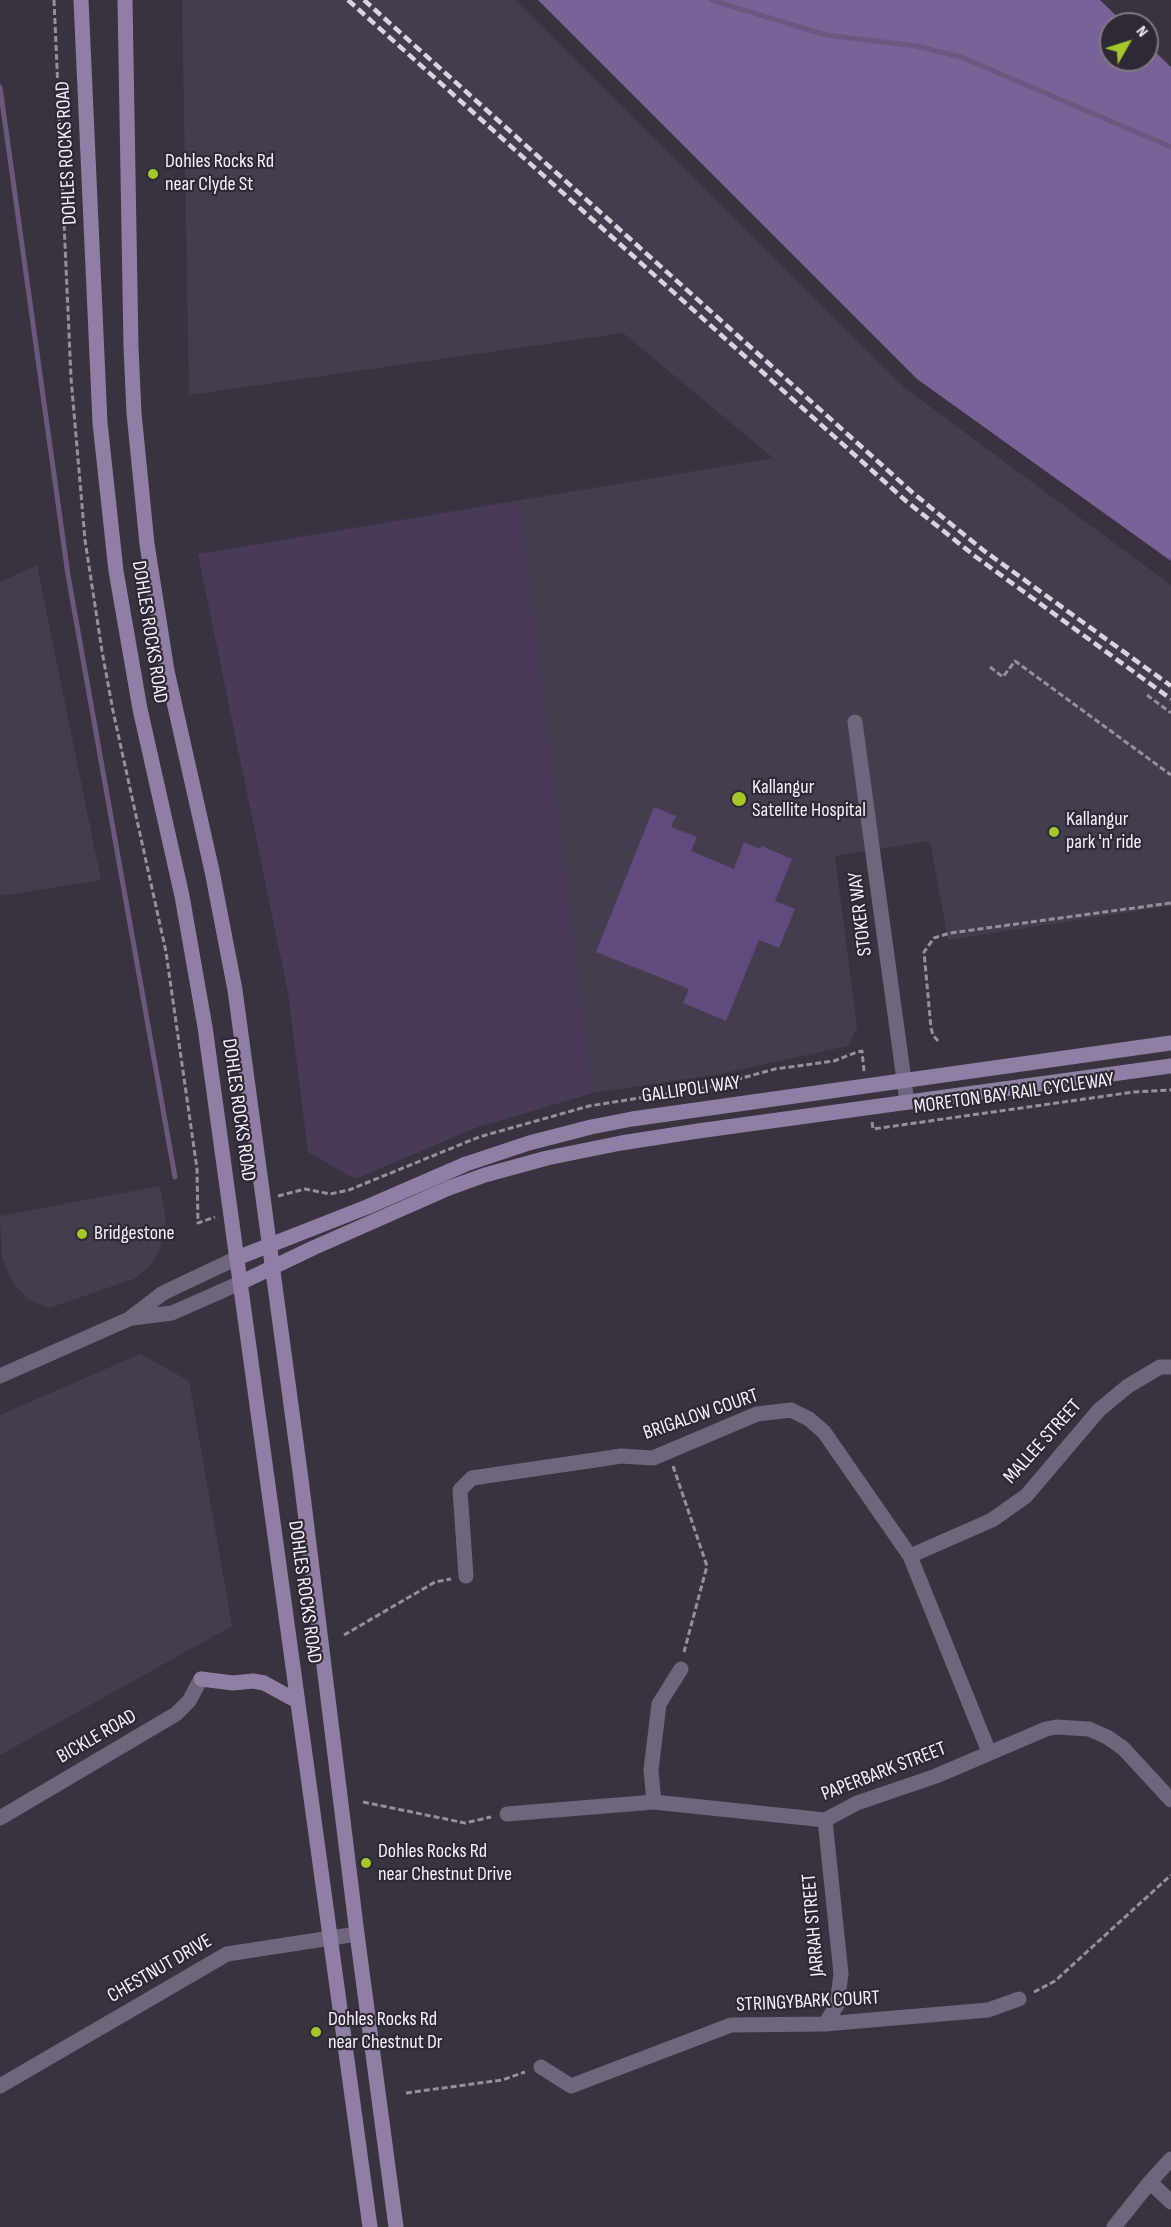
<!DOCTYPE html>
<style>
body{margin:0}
#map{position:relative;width:1171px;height:2227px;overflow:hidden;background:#38333f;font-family:"Sofia Sans Condensed",sans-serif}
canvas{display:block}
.north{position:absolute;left:1099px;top:12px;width:60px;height:60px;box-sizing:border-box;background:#2e2934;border:2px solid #7e7983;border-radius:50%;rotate:51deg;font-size:16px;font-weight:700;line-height:24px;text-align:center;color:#f5f2fa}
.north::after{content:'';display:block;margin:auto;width:21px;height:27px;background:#a2c928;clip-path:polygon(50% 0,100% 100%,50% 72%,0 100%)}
</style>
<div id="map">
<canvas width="1171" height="2227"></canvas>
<div class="north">N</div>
</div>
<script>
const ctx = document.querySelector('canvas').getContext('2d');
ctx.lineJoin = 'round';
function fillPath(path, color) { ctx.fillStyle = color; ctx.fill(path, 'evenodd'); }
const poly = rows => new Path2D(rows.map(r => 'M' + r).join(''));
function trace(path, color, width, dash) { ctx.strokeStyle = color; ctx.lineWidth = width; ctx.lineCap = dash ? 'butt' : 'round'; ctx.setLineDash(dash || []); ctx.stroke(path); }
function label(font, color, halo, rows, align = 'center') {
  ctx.font = font + ' "Sofia Sans Condensed",sans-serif'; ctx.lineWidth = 4.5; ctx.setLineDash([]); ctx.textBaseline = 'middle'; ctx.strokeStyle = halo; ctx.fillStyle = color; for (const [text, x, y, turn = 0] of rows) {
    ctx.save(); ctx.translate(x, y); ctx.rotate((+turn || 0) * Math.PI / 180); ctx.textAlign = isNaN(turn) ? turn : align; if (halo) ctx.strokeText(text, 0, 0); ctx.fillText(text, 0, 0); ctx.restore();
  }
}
fillPath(poly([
 [182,0,515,0,905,388,1171,585,1171,908,1168,906,948,940,930,841,835,856,857,1028,848,1046,720,1074,593,1093,520,500,773,458,623,333,189,395],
 [37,565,101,880,0,896,0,582],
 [160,1186,166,1220,160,1250,151,1265,134,1279,49,1308,27,1299,13,1282,2,1258,0,1216],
 [140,1354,189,1381,232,1626,0,1755,0,1415]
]), '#443d4e');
fillPath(poly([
 [520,500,593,1093,478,1127,355,1179,308,1152,288,993,198,554]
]), '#483b5a');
fillPath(poly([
 [538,0,1100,0,1125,24,1111,24,1111,60,1147,60,1147,44,1171,67,1171,561,917,379]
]), '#796298');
trace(poly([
 [711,0,826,35,916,46,961,57,1171,147],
 [0,87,68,575,175,1177]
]), '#6a597c', 5);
fillPath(poly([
 [654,807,676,816,671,827,697,837,691,851,734,869,744,842,760,849,762,846,792,859,775,901,795,909,779,948,759,940,726,1021,683,1003,689,989,596,952]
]), '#604a7e');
trace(poly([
 [54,0,71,378,85,540,102,651,113,711,166,952,197,1169,198,1223,215,1217],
 [990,667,1003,677,1015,661,1171,775],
 [1147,695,1171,713],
 [938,1041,933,1035,931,1028,924,952,934,938,950,933,1171,903],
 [872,1122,873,1129,1134,1092,1171,1090],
 [278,1196,305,1189,330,1194,349,1190,479,1137,589,1106,709,1087,775,1069,834,1061,857,1052,862,1051,864,1071],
 [673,1466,707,1566,684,1652],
 [344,1635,435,1582,451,1579],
 [363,1802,465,1823,491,1817],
 [1034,1992,1055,1981,1171,1875],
 [406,2093,502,2080,525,2072]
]), '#95919b', 3, [6, 3]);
trace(poly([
 [855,722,907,1102],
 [132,1318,172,1313,240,1283],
 [0,1376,129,1319,163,1293,237,1258],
 [910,1556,992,1520,1026,1496,1099,1410,1128,1386,1160,1367,1171,1367],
 [466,1576,460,1490,472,1478,602,1459,621,1456,653,1458,757,1414,791,1410,809,1419,824,1432,910,1556,989,1752],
 [654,1802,651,1770,659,1704,681,1669],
 [507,1814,654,1802,825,1820,857,1803,936,1776,1046,1729,1056,1727,1089,1729,1107,1737,1123,1748,1171,1800],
 [0,1818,176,1714,189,1701,201,1679],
 [825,2024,837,2005,841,1974,825,1820],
 [541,2067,571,2086,731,2025,825,2024,988,2010,1019,1999],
 [0,2086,227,1954,357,1934],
 [1150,2182,1171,2202],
 [1114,2227,1150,2182,1171,2159]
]), '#6f657d', 15);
trace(poly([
 [81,0,100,423,116,571,140,709,182,896,205,1027,370,2227],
 [125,0,131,347,134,413,147,544,167,671,212,871,235,990,301,1479,357,1934,396,2227],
 [237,1258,367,1207,466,1164,529,1143,591,1127,632,1119,1171,1043],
 [240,1283,313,1248,449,1188,485,1175,547,1158,621,1143,698,1131,1171,1066],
 [201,1679,233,1683,253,1681,264,1683,297,1701]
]), '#8f7fa5', 15);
trace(poly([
 [348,0,906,501,976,557,1171,699],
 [364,0,913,493,983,550,1171,686]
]), '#d7d4dc', 4.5, [9, 4.5]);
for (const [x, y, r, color] of [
 [153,174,6,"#a2c928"],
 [739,799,8,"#a2c928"],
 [1054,832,6,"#a2c928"],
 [82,1234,6,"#a2c928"],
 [366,1863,6,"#a2c928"],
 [316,2032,6,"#a2c928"]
]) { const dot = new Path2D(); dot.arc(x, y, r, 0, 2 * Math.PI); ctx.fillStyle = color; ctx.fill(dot); trace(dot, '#2e2934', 2); }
label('20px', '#f5f2fa', '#2e2934', [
 ["DOHLES ROCKS ROAD",67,153,-93],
 ["DOHLES ROCKS ROAD",149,632,81],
 ["STOKER WAY",861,914,-97],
 ["GALLIPOLI WAY",691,1090,-8],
 ["MORETON BAY RAIL CYCLEWAY",1014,1094,-8],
 ["DOHLES ROCKS ROAD",238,1110,82],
 ["BRIGALOW COURT",701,1415,-19],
 ["MALLEE STREET",1043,1442,-48],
 ["DOHLES ROCKS ROAD",304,1592,82],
 ["BICKLE ROAD",97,1737,-30],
 ["PAPERBARK STREET",884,1772,-21],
 ["JARRAH STREET",814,1925,-95],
 ["CHESTNUT DRIVE",160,1969,-30],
 ["STRINGYBARK COURT",808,2002,-3]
]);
label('20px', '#f5f2fa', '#2e2934', [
 ["Dohles Rocks Rd",165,162],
 ["near Clyde St",165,185],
 ["Kallangur",752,788],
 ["Satellite Hospital",752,811],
 ["Kallangur",1066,820],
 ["park 'n' ride",1066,843],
 ["Bridgestone",94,1234],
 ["Dohles Rocks Rd",378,1852],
 ["near Chestnut Drive",378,1875],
 ["Dohles Rocks Rd",328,2020],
 ["near Chestnut Dr",328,2043]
], 'left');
</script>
